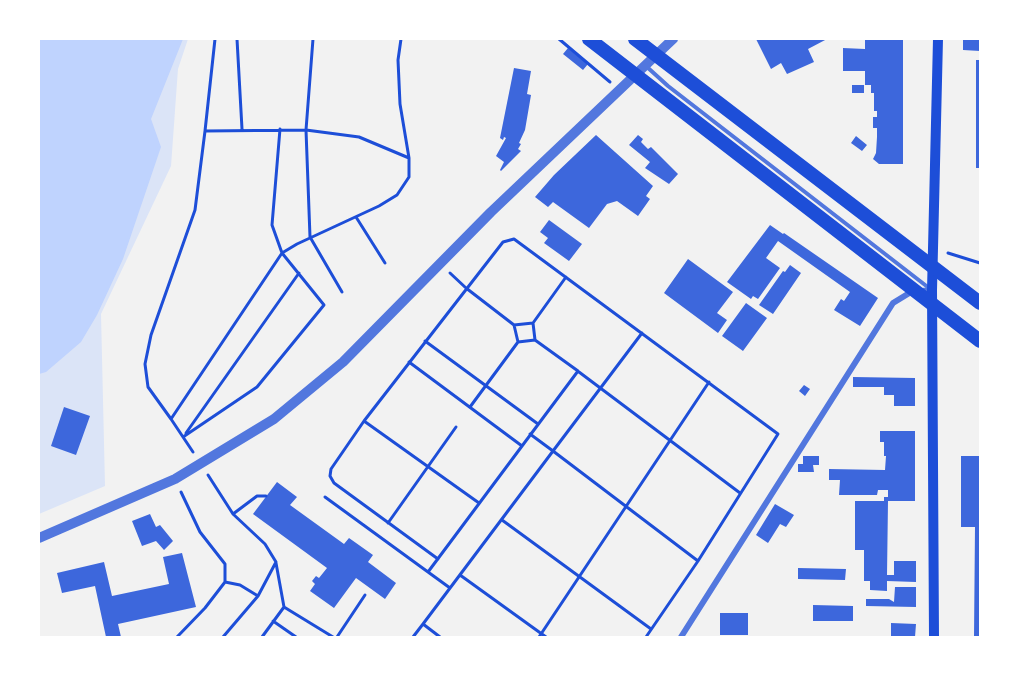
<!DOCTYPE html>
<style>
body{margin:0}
#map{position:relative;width:1019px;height:676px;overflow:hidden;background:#f2f2f2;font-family:Poppins,sans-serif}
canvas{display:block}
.frame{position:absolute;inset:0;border:40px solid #fff;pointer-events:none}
</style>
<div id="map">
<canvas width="1019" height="676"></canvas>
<div class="frame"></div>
</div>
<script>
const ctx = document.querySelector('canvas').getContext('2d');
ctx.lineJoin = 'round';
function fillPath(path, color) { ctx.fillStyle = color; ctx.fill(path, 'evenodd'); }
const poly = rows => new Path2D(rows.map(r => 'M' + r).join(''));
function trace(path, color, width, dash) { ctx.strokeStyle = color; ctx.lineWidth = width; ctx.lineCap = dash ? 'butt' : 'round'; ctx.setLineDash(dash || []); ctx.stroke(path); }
fillPath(poly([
 [39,39,188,39,178,69,171,166,101,314,105,486,39,514]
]), '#dbe4f7');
fillPath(poly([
 [39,39,183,39,151,119,161,147,123,259,97,315,81,342,46,372,39,374]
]), '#bfd3fe');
fillPath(poly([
 [756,39,827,39,808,49,814,62,787,74,781,63,771,69],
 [865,39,903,39,903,164,879,164,873,159,876,153,877,137,877,128,873,128,873,117,877,117,877,111,874,111,874,93,871,93,871,85,865,85,865,71,843,71,843,48,865,49],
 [963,39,980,39,980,51,963,50],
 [568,48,588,64,583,70,563,54],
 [976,60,980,60,980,168,976,168],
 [514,68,531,71,527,94,531,95,525,130,519,143,521,144,518,149,521,151,501,171,500,170,504,162,496,156,506,138,504,137,503,140,500,138],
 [852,85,864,85,864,93,852,93],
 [596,135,653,186,646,196,650,199,638,216,617,201,607,204,589,228,553,202,548,207,535,197,554,175],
 [638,135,643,139,641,142,648,149,651,147,678,174,669,184,645,168,650,162,629,145],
 [856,136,867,145,862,151,851,143],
 [549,220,582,244,569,261,544,243,548,238,540,232],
 [770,225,783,234,784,233,878,298,860,326,834,310,841,299,844,301,850,292,778,241,766,258,780,268,758,299,753,296,751,299,727,282],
 [688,259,733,292,717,313,727,320,718,333,664,293],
 [790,265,801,273,773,314,759,305,783,271,785,272],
 [746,303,767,318,743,351,722,336],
 [853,377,915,378,915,406,894,406,894,395,884,395,884,387,853,387],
 [804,385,810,389,805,396,799,391],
 [64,407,90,416,76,455,51,446],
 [880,431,915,431,915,501,888,501,887,575,894,575,894,561,916,561,916,582,887,581,887,591,870,590,870,581,864,581,864,550,855,550,855,501,884,501,884,497,888,497,888,490,878,490,877,495,839,495,840,480,829,480,829,469,885,470,886,456,884,456,884,442,880,442],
 [803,456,819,456,819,465,813,465,814,472,798,472,798,464,803,464],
 [961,456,980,456,980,637,974,637,975,527,961,527],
 [277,482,297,497,290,505,344,544,349,538,373,555,368,562,396,583,385,599,356,578,334,608,310,591,315,584,312,581,316,576,319,578,327,568,253,514],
 [775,504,794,515,786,527,780,524,768,543,756,535],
 [150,514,156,527,160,525,173,541,164,550,156,541,142,546,132,521],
 [182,553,196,607,118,624,121,637,106,637,95,586,62,593,57,573,104,562,112,596,169,584,163,557],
 [798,568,846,569,845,580,798,579],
 [895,587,916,587,916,607,866,606,866,599,889,599,894,602],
 [813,605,853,606,853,621,813,621],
 [720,613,748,613,748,635,720,635],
 [891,623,916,624,915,637,891,637]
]), '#3d67dc');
trace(poly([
 [237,39,242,129],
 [313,39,306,130,310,237,342,292],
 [559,39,610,82],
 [205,131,215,39],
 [356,217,385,263],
 [948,253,980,263],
 [533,323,566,277],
 [514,325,518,342],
 [642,333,553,451,698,561],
 [425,341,538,424],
 [409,362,522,446],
 [579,372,740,493],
 [470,407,518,342,535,340],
 [171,419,148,387,145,364,151,335,195,210,205,131,306,130,359,137,409,158],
 [364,421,331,469,330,476,334,483,438,559],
 [186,433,299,273],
 [183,437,257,387,324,305,282,253,272,225,280,129],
 [193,452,171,419,282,253,297,244,379,206,397,195,409,177,409,158,400,104,398,60,401,39],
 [208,475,233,514,265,544,276,562,258,596,223,637],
 [181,492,200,532,225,564,225,582,240,585,258,596],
 [325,497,428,572,578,371,535,340,533,323,514,325,466,288,450,273],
 [479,503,364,421,503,242,514,239,778,434,698,561,646,637],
 [233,514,257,496,266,496],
 [502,520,651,629],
 [388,523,456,427],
 [428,572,450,588],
 [460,575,546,637],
 [284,607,333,637],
 [273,621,296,637],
 [423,624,553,451,530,434],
 [177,637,205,608,225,582],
 [262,637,284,607,276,563],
 [337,637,365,595],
 [413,637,423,624,440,637],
 [539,637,709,382]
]), '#1d4ed8', 3);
trace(poly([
 [647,67,668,86,929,288]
]), '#5277de', 4);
trace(poly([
 [681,637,893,303,911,292,932,290]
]), '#5277de', 6);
trace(poly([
 [39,538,175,479,274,419,343,362,491,212,673,39]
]), '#5277de', 10);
trace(poly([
 [934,637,932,290,938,39]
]), '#1d4ed8', 10);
trace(poly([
 [589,39,980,341],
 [635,39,980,303]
]), '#1d4ed8', 14);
</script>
